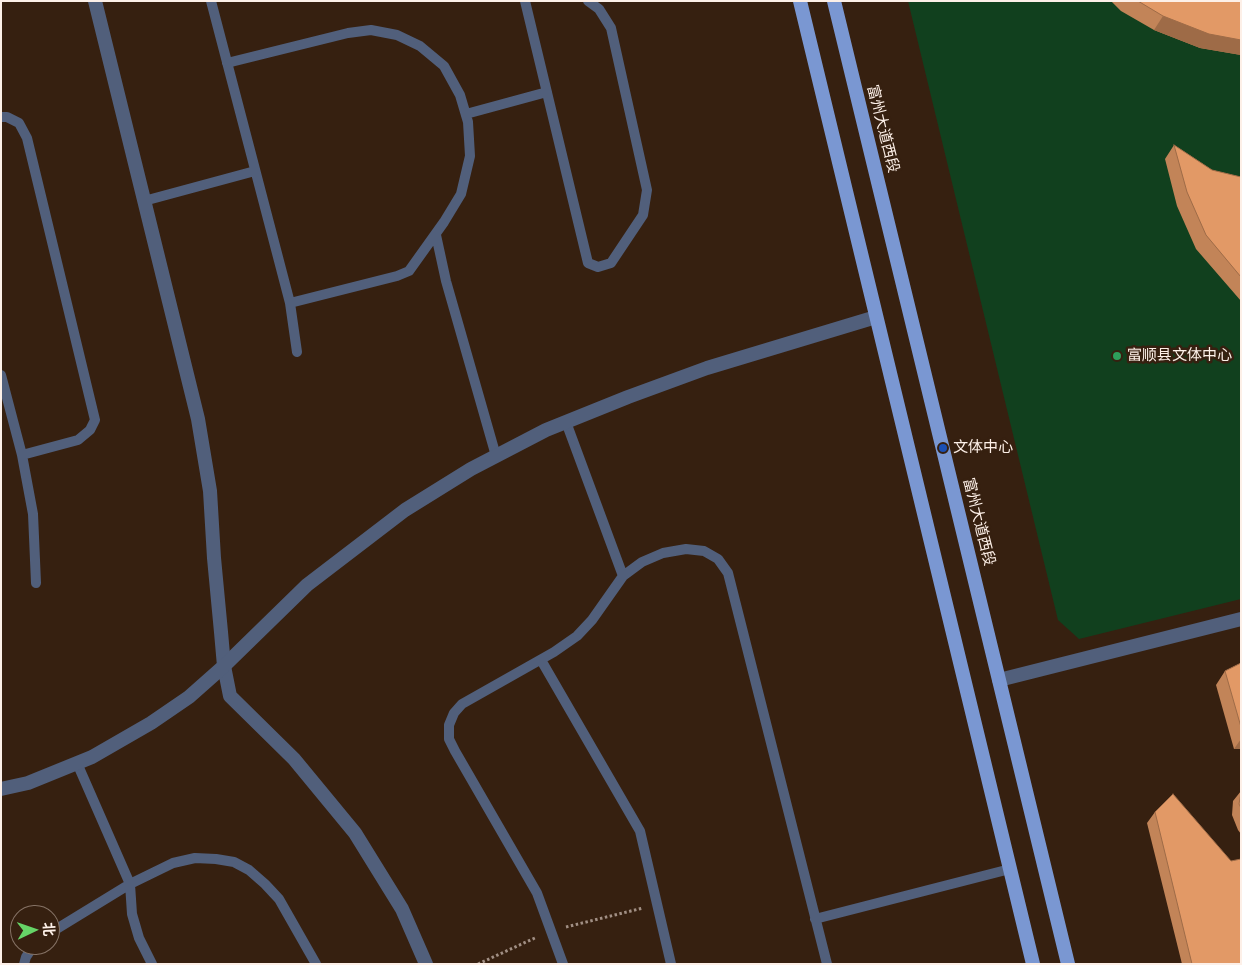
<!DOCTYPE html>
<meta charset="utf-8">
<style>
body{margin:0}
#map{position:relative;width:1242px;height:965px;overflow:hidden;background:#362010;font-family:"Titillium Web","Noto Sans SC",sans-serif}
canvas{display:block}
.frame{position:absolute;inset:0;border:2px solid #fdf0e8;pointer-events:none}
.north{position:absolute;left:10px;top:905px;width:50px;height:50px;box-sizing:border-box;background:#362010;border:1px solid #867366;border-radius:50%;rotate:87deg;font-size:14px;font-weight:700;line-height:20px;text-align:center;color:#fdf0e8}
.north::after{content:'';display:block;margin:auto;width:18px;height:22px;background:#66d467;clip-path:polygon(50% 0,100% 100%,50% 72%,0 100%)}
</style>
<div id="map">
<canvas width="1242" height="965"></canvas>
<div class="frame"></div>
<div class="north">北</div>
</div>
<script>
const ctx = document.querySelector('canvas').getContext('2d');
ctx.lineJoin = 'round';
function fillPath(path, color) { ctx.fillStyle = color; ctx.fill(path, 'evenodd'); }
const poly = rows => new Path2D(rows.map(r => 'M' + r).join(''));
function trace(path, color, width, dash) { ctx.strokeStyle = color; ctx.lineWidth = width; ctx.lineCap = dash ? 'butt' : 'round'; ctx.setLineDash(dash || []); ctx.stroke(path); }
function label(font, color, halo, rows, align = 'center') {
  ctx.font = font + ' "Titillium Web","Noto Sans SC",sans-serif'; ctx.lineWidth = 5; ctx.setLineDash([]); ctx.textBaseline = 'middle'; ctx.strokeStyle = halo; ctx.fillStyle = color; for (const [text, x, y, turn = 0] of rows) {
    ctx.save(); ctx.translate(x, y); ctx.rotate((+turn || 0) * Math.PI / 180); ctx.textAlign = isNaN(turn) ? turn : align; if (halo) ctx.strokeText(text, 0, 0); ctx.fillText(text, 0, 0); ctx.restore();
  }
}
fillPath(poly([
 [908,1,1241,1,1241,599,1079,639,1058,620]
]), '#11401e');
trace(poly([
 [566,927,643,908],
 [478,964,537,937]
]), '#a18f84', 3, [2.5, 2.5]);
trace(poly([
 [211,1,290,303,297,352],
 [525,1,588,263,598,267,611,263,643,215,647,190,611,28,599,9,588,1],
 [227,63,348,33,371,30,397,35,420,46,444,66,460,95,468,122,470,156,461,194,444,222,409,271,397,276,290,303],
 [466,114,547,92],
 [1,117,7,117,19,123,27,138,95,420,90,430,78,440,22,455],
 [144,201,255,171],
 [436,235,446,281,496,456],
 [1,375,22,455,33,514,36,583],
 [566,422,623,576,642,562,663,553,686,549,704,551,718,559,728,573,827,964],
 [541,660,640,831,671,964],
 [77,763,130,884,132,914,139,938,152,964],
 [815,919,1010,869],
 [50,933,130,884,173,863,195,858,216,859,234,862,249,870,265,884,279,899,316,964],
 [24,964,26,957,34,945],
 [563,964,537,893,455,751,449,739,449,725,454,713,462,704,554,652,577,636,592,620,623,576]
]), '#515f7b', 10);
trace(poly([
 [95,1,198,419,210,491,214,558,221,632,224,666,230,696,294,759,355,833,402,909,426,964]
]), '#515f7b', 14);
trace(poly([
 [999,680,1241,619],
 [1,789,28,783,92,757,151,723,189,697,224,666,307,585,405,510,471,469,546,430,628,397,707,368,876,317]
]), '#515f7b', 14);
trace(poly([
 [800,1,1033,964],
 [834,1,1068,964]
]), '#7a97d2', 14);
fillPath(poly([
 [1111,1,1241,1,1241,55,1200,48,1154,30,1121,11],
 [1174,145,1212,170,1241,177,1241,301,1196,249,1177,206,1165,159],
 [1241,663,1241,749,1234,749,1216,685,1225,671],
 [1241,791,1241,834,1238,830,1232,815,1233,801],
 [1155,812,1231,861,1241,964,1182,964,1147,823]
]), '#c28458');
fillPath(poly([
 [1163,16,1241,40,1241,55,1200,48,1154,30],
 [1241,739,1241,749,1234,749]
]), '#9e6b47');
const building = poly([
 [1138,1,1241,1,1241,40,1209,34,1163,16,1138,1],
 [1174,145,1212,170,1241,177,1241,277,1206,235,1187,192,1174,145],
 [1241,663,1241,727,1225,671,1241,663],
 [1241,792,1241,808,1239,804,1241,792],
 [1173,794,1231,861,1241,859,1241,964,1192,964,1155,812,1173,794]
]);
fillPath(building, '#e29966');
trace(building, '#9e6b47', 1);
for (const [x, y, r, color] of [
 [1117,356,5,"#2e9e5b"],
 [943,448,5,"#1a4fb4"]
]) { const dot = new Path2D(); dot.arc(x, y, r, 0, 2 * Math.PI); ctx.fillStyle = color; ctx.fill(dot); trace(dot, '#362010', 2); }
label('15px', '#fdf0e8', '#362010', [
 ["富州大道西段",882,129,76],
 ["富州大道西段",978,522,76]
]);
label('15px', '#fdf0e8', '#362010', [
 ["富顺县文体中心",1127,356],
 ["文体中心",953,448]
], 'left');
</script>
